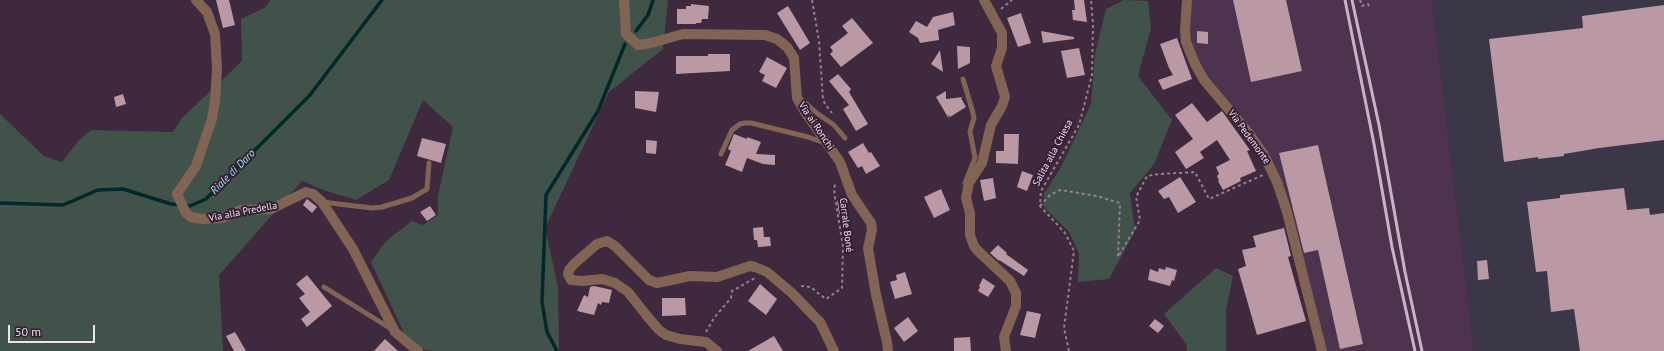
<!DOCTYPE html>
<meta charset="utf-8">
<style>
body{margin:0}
#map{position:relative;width:1664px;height:351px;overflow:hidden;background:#3f293f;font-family:"PT Sans",sans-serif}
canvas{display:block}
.scale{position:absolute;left:8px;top:325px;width:87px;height:18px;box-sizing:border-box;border:2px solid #efe1ee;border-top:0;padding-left:5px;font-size:12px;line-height:14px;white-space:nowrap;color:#efe1ee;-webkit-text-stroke:3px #351f34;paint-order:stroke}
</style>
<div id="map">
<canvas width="1664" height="351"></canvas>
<div class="scale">50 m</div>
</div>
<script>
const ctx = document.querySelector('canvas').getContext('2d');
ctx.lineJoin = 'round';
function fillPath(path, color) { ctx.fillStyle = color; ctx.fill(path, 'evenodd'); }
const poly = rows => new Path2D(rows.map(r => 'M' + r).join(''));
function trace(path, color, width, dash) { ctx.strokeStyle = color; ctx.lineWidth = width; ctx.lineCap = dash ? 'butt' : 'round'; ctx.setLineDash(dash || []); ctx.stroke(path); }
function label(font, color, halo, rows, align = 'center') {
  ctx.font = font + ' "PT Sans",sans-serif'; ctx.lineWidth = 4; ctx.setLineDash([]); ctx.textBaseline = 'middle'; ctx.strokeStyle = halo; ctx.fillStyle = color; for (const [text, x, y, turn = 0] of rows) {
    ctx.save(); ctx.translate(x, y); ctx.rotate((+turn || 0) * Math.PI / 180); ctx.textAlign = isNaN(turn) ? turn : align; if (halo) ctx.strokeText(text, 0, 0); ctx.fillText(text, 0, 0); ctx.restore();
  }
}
fillPath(poly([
 [1187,0,1432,0,1474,351,1326,351,1283,187,1204,80,1186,42]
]), '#4d334d');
fillPath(poly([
 [1432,0,1664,0,1664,351,1474,351]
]), '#3b3748');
fillPath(poly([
 [270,0,668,0,663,49,609,92,545,228,558,287,559,351,434,351,411,348,371,262,386,241,412,221,423,225,438,215,438,196,453,127,423,100,389,180,356,200,326,191,302,181,219,275,223,351,0,351,0,114,44,156,62,162,79,140,91,130,173,132,182,118,242,61,241,19,266,7],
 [1124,0,1148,1,1151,28,1138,76,1172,120,1154,164,1130,193,1135,231,1109,279,1078,282,1079,253,1069,232,1043,206,1044,194,1061,167,1091,104,1095,54,1106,9],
 [1216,268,1233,276,1226,310,1226,351,1187,351,1186,344,1164,314]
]), '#41524a');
trace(poly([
 [636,31,648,15,653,0],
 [0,203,63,205,98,190,123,189,171,204,190,206,206,199,310,95,382,0],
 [557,351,547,332,542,302,546,195,598,111,625,44]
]), '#01282a', 3.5);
fillPath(poly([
 [216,0,229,0,235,25,223,28],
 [1074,0,1084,0,1087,22,1073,20,1072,10,1075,10],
 [1233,0,1286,0,1302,71,1251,82],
 [691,4,709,6,708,19,702,19,701,23,696,23,696,24,677,24,677,9,686,9,686,6,691,6],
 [1664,5,1664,140,1599,148,1564,154,1564,156,1538,159,1538,157,1504,162,1489,39,1583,28,1582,16],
 [788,6,810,43,800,50,777,13],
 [953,12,955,25,938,30,939,40,920,43,918,38,909,32,916,21,927,27,933,17],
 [1021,13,1031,43,1018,47,1007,18],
 [852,18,873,43,841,67,830,54,833,51,830,47,848,33,842,26],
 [1041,31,1074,37,1074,39,1043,43],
 [1197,31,1208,32,1208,44,1197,43],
 [1177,38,1192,79,1163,90,1158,80,1173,75,1169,68,1160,44],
 [957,46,970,47,970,63,958,69],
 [1079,48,1085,75,1067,78,1061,51],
 [940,50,943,72,931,64],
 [708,54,730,54,730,71,676,74,676,56,708,56],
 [767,57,787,68,776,88,762,81,765,75,759,72],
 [838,74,851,89,849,92,868,124,856,131,843,109,849,105,829,81],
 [635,91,659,92,656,112,635,108],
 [946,91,946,99,963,97,961,98,966,107,950,117,948,114,949,119,936,97],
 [123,94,126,104,116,107,114,97],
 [1192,103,1207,122,1222,111,1250,150,1247,151,1256,171,1240,178,1241,181,1223,190,1218,181,1219,180,1217,176,1219,174,1216,167,1230,160,1217,140,1200,152,1204,158,1186,169,1175,152,1193,139,1175,115],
 [734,134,747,139,747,137,761,142,756,154,775,155,775,165,763,164,747,158,742,172,725,165,731,151,728,149],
 [1004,134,1019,134,1018,164,996,163,996,151,1004,151],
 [422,138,446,144,441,163,417,156],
 [646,140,657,141,656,154,646,153],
 [863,143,869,153,871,152,880,166,866,174,862,166,858,168,848,152],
 [1318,145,1363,344,1340,349,1318,250,1304,253,1279,153],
 [1022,171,1033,175,1027,191,1017,187],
 [1180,177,1196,202,1178,213,1169,197,1164,199,1158,191],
 [993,178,996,198,984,201,980,180],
 [1624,188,1627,210,1649,208,1650,215,1664,213,1664,351,1580,351,1574,309,1551,312,1547,271,1536,272,1527,202,1560,198,1560,195],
 [941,189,950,210,934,218,924,197],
 [307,199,317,207,312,213,303,205],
 [846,200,848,213,839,214,837,201],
 [430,206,436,215,427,221,420,212],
 [763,227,764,237,770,237,771,246,758,247,757,240,754,240,753,228],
 [1284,228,1291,256,1288,257,1306,321,1257,335,1238,269,1246,266,1242,250,1256,247,1253,236],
 [998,245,1007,253,1006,254,1028,270,1024,276,999,260,999,261,990,253],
 [1487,260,1489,279,1478,280,1477,261],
 [1166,267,1177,270,1174,281,1172,280,1170,286,1148,280,1150,269,1158,272,1159,268,1165,270],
 [905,272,912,294,895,299,890,282,897,280,896,275],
 [307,275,332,306,307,327,301,319,310,312,299,298,305,294,296,284],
 [983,278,995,286,988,297,978,291,980,287,979,286],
 [760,284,777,299,766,315,748,301],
 [594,286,612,290,609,303,602,302,601,305,598,303,594,315,577,311,584,295,588,297,590,287],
 [662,298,685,298,686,315,662,316],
 [1027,311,1041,314,1035,338,1020,335],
 [908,317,918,331,904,342,894,328],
 [1155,319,1164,326,1158,333,1149,326],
 [235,332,246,351,234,351,226,336],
 [774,336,783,351,748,351],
 [970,337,971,351,954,351,954,338],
 [385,339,398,351,374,351]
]), '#ba99a5');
trace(poly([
 [812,0,819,41,823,99,825,104,832,113],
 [1360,0,1362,6,1368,4,1369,6],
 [1001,9,1012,0],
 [1040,206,1050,195,1060,190,1097,196,1120,203,1118,257,1140,220,1136,197,1147,176,1159,174,1195,172,1209,199,1263,175],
 [801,286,811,287,819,294,826,299,842,288,843,246,835,198,834,188,836,182],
 [706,332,714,318,731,298,732,291,755,278],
 [1069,351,1064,328,1074,251,1065,233,1040,206,1041,191,1079,125,1092,75,1093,25,1091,0]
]), '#948293', 2, [3, 3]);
trace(poly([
 [963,79,973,113,974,118,970,131,975,158,965,183],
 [801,99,818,114,834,125,845,138],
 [721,154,732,130,740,124,745,123,751,123,808,137,825,143],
 [322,202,372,208,382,207,412,198,427,189,429,163],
 [324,287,393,330]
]), '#816453', 5);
trace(poly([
 [196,0,207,12,215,34,217,69,215,101,212,119,196,166,177,194,186,213,191,217,202,219,222,218,240,210,271,209,306,192,313,194,322,202,353,249,395,332,418,351],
 [624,0,626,34,638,45,651,43,683,34,765,35,777,39,787,47,794,58,797,98,805,112,840,162,852,195,871,223,872,230,868,248,876,295,887,342,888,351],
 [984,0,1002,33,1002,48,996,66,1005,97,1002,106,991,125,982,163,969,183,966,198,970,213,970,235,974,246,977,250,1010,281,1016,293,1016,306,1004,337,1006,351],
 [1187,0,1185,31,1186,42,1195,64,1204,80,1247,131,1264,155,1277,182,1287,212,1322,351],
 [717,351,706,342,680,339,666,335,659,330,647,316,628,292,615,283,602,279,583,281,571,280,568,274,569,270,575,263,597,244,607,241,615,246,649,280,657,283,690,276,717,277,750,266,755,267,767,272,792,293,813,315,820,322,834,351]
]), '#816453', 10);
trace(poly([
 [1345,0,1374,144,1392,247,1415,351],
 [1352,0,1379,125,1405,272,1422,351]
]), '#c6b6c5', 3);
label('10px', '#efe1ee', '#351f34', [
 ["Via ai Ronchi",816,126,56],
 ["Via Pedemonte",1249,137,54],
 ["Salita alla Chiesa",1053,153,-62],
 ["Via alla Predella",243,212,-11],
 ["Carrale Boné",846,225,83]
]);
label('italic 11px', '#9ce5e7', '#351f34', [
 ["Riale di Daro",233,172,-45]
]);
</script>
